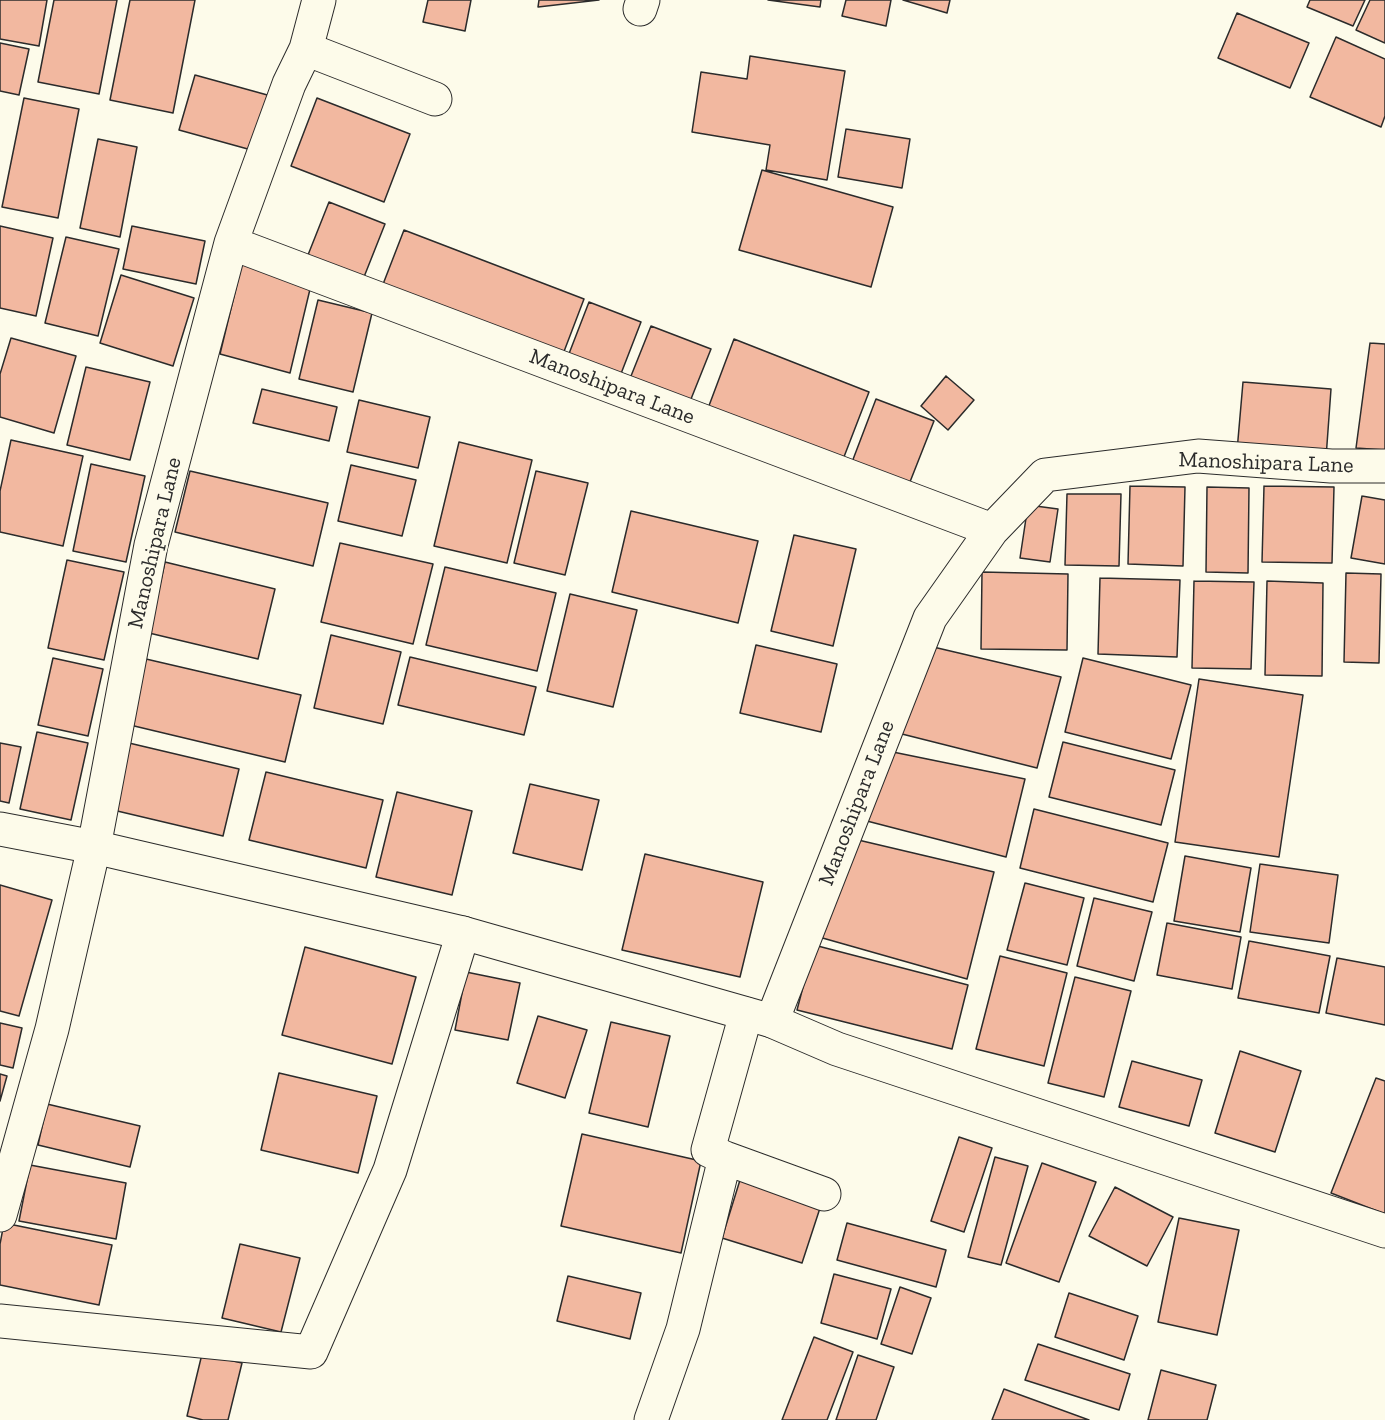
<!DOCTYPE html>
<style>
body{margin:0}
canvas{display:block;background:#fdfbea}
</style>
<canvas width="1385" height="1420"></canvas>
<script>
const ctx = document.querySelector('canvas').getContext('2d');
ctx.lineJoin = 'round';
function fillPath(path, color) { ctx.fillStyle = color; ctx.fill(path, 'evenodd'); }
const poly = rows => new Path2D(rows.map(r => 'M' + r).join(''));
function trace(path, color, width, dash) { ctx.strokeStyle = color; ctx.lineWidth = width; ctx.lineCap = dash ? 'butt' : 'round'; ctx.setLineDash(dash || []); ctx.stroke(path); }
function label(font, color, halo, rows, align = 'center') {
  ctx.font = font + ' "Zilla Slab",serif'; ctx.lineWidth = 4.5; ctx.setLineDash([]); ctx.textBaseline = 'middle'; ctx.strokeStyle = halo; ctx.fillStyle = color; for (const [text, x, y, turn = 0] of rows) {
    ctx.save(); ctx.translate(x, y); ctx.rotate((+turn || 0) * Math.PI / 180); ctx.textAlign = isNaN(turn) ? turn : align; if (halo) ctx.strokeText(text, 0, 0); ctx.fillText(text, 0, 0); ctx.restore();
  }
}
const building = poly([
 [0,0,47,0,39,46,0,39,0,0],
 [54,0,117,0,99,94,38,82,54,0],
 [130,0,195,0,173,113,110,100,130,0],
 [428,0,471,0,465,31,423,22,428,0],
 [539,0,599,0,538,7,539,0],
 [768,0,821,0,820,7,768,0],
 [846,0,891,0,886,26,842,16,846,0],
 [903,0,950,0,947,13,903,0],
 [1310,0,1365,0,1353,26,1307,7,1310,0],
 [1370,0,1385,0,1385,43,1356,30,1370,0],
 [1237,13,1309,43,1290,88,1218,58,1237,13],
 [1336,37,1385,59,1385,116,1381,127,1310,97,1336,37],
 [0,43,29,49,19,95,0,91,0,43],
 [750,56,845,71,827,180,766,170,770,145,692,132,701,72,747,79,750,56],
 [195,75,271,96,255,151,179,130,195,75],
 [24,98,79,109,58,218,2,207,24,98],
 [317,98,410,134,384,202,291,166,317,98],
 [846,129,910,139,902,188,838,177,846,129],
 [98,139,137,147,120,237,80,228,98,139],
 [762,170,893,207,871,287,739,250,762,170],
 [329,202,385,224,362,282,306,260,329,202],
 [0,226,53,238,36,316,0,308,0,226],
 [132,226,205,241,196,284,123,269,132,226],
 [404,230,584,299,560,362,380,292,404,230],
 [66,237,119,249,98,336,45,323,66,237],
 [242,263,311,285,290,373,220,354,242,263],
 [121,275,194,298,173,366,100,343,121,275],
 [318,300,372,313,353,392,299,379,318,300],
 [589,302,641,322,617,384,565,364,589,302],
 [651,326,711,349,689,404,629,381,651,326],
 [11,338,76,356,54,433,0,417,0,374,11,338],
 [734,339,869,392,842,462,707,411,734,339],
 [1370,343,1385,344,1385,450,1356,448,1370,343],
 [86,367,150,382,130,460,67,445,86,367],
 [946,376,974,400,948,430,921,406,946,376],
 [1243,382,1331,389,1326,458,1237,451,1243,382],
 [262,389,337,407,329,441,253,423,262,389],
 [876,399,934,421,906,492,849,470,876,399],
 [359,400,430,417,418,468,347,452,359,400],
 [11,440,83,456,63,546,0,532,0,491,11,440],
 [459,442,532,460,507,563,434,546,459,442],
 [91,464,145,476,126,562,73,551,91,464],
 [351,465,416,480,402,536,338,521,351,465],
 [190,471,328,503,313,566,175,532,190,471],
 [536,471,588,483,565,575,514,563,536,471],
 [1130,486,1185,487,1183,566,1128,564,1130,486],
 [1264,486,1334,487,1332,563,1262,562,1264,486],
 [1207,487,1249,488,1248,573,1206,572,1207,487],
 [1067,494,1121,494,1119,566,1065,565,1067,494],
 [1362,496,1385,500,1385,564,1351,558,1362,496],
 [1028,505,1058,509,1050,562,1020,558,1028,505],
 [631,511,758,541,738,623,612,592,631,511],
 [794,535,856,549,833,646,771,631,794,535],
 [340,543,433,564,413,644,321,622,340,543],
 [67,560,124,572,104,660,48,648,67,560],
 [165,562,275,589,258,659,149,633,165,562],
 [445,567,556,593,537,671,426,645,445,567],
 [982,572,1068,574,1067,650,981,649,982,572],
 [1346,573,1381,574,1379,663,1344,662,1346,573],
 [1100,578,1180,580,1177,657,1098,654,1100,578],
 [1194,581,1254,582,1251,669,1192,668,1194,581],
 [1267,581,1323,583,1322,676,1265,675,1267,581],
 [570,594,637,610,613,707,547,691,570,594],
 [331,635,401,652,383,724,314,708,331,635],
 [756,645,837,664,821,732,740,713,756,645],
 [929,646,1061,677,1037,768,894,732,929,646],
 [410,657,536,687,524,735,398,705,410,657],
 [53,658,103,669,88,736,38,725,53,658],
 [1083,658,1191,685,1171,759,1065,732,1083,658],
 [146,659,301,695,285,762,130,725,146,659],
 [1199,679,1303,695,1279,857,1175,842,1199,679],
 [37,732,88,743,71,820,20,809,37,732],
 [1063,742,1175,770,1161,825,1049,797,1063,742],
 [0,743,21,747,9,803,0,801,0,743],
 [129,743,239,769,223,836,113,810,129,743],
 [888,751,1025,779,1006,857,863,820,888,751],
 [266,772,383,800,366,868,249,840,266,772],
 [530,784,599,800,582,870,513,853,530,784],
 [397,792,472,811,452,895,376,877,397,792],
 [1034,809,1168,843,1153,902,1020,868,1034,809],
 [854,839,994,872,967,979,819,937,854,839],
 [645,854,763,882,740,977,622,950,645,854],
 [1185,856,1251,868,1240,932,1174,921,1185,856],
 [1260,864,1338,875,1329,943,1250,932,1260,864],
 [1025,883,1084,898,1067,965,1007,950,1025,883],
 [0,885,52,900,19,1016,0,1011,0,885],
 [1094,898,1152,912,1134,981,1077,966,1094,898],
 [1167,923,1241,937,1232,989,1157,975,1167,923],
 [1249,941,1330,956,1319,1013,1238,998,1249,941],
 [814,945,968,985,952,1049,797,1010,814,945],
 [305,947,416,977,392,1064,282,1035,305,947],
 [1000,956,1067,973,1044,1066,976,1049,1000,956],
 [1337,958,1385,967,1385,1025,1326,1013,1337,958],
 [466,972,520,983,508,1040,455,1030,466,972],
 [1075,977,1131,991,1104,1097,1048,1083,1075,977],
 [538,1016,587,1030,565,1098,517,1083,538,1016],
 [611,1022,670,1036,648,1127,589,1113,611,1022],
 [0,1023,22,1028,13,1068,0,1065,0,1023],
 [1240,1051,1301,1071,1275,1152,1215,1133,1240,1051],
 [1132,1061,1202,1080,1189,1126,1119,1107,1132,1061],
 [279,1073,377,1096,358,1173,261,1150,279,1073],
 [0,1074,7,1076,0,1101,0,1074],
 [1376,1078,1385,1081,1385,1214,1331,1193,1376,1078],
 [47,1104,140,1126,130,1167,38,1145,47,1104],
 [582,1134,701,1161,681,1253,561,1226,582,1134],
 [959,1137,992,1148,964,1232,931,1221,959,1137],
 [995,1157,1028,1166,1001,1265,968,1257,995,1157],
 [1042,1163,1096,1182,1059,1282,1006,1263,1042,1163],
 [30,1165,126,1183,116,1239,19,1221,30,1165],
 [740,1180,821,1205,802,1263,722,1238,740,1180],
 [1115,1187,1173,1217,1147,1266,1089,1236,1115,1187],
 [1179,1218,1239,1230,1217,1335,1158,1322,1179,1218],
 [4,1223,112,1245,99,1305,0,1285,0,1244,4,1223],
 [847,1223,946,1250,936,1287,837,1260,847,1223],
 [240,1244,300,1258,281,1332,222,1318,240,1244],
 [834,1274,891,1289,877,1339,821,1323,834,1274],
 [568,1276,641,1293,630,1339,557,1321,568,1276],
 [900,1287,931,1298,912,1354,881,1344,900,1287],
 [1069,1293,1138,1316,1124,1360,1055,1337,1069,1293],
 [814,1337,853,1352,827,1420,782,1420,814,1337],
 [1038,1344,1130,1374,1119,1410,1025,1380,1038,1344],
 [202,1354,242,1363,228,1420,203,1420,187,1416,202,1354],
 [858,1355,894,1367,876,1420,836,1420,858,1355],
 [1161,1370,1216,1385,1207,1420,1148,1420,1161,1370],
 [1004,1389,1089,1420,992,1420,1004,1389]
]);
fillPath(building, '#f2b8a0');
trace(building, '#2b2b2b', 1.5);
const street = poly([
 [640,9,643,0],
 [306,49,319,0],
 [231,243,992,530],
 [772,1021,930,618,992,530,1045,475,1198,456,1331,466,1385,466],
 [725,1158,824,1194],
 [0,1215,52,1029,94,847,151,545,231,243,289,84,306,49,435,99],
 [0,1321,311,1352,390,1170,463,933],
 [651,1420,683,1329,725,1158,708,1150,746,1014]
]);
const secondary = poly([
 [0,829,94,847,463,933,772,1021,837,1049,1385,1231]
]);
trace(street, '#2b2b2b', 35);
trace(secondary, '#2b2b2b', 35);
trace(street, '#fdfbea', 33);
trace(secondary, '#fdfbea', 33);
label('22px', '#2b2b2b', '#fdfbea', [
 ["Manoshipara Lane",612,387,21],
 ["Manoshipara Lane",1266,463,2],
 ["Manoshipara Lane",155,543,-77],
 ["Manoshipara Lane",857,803,-69]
]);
</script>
